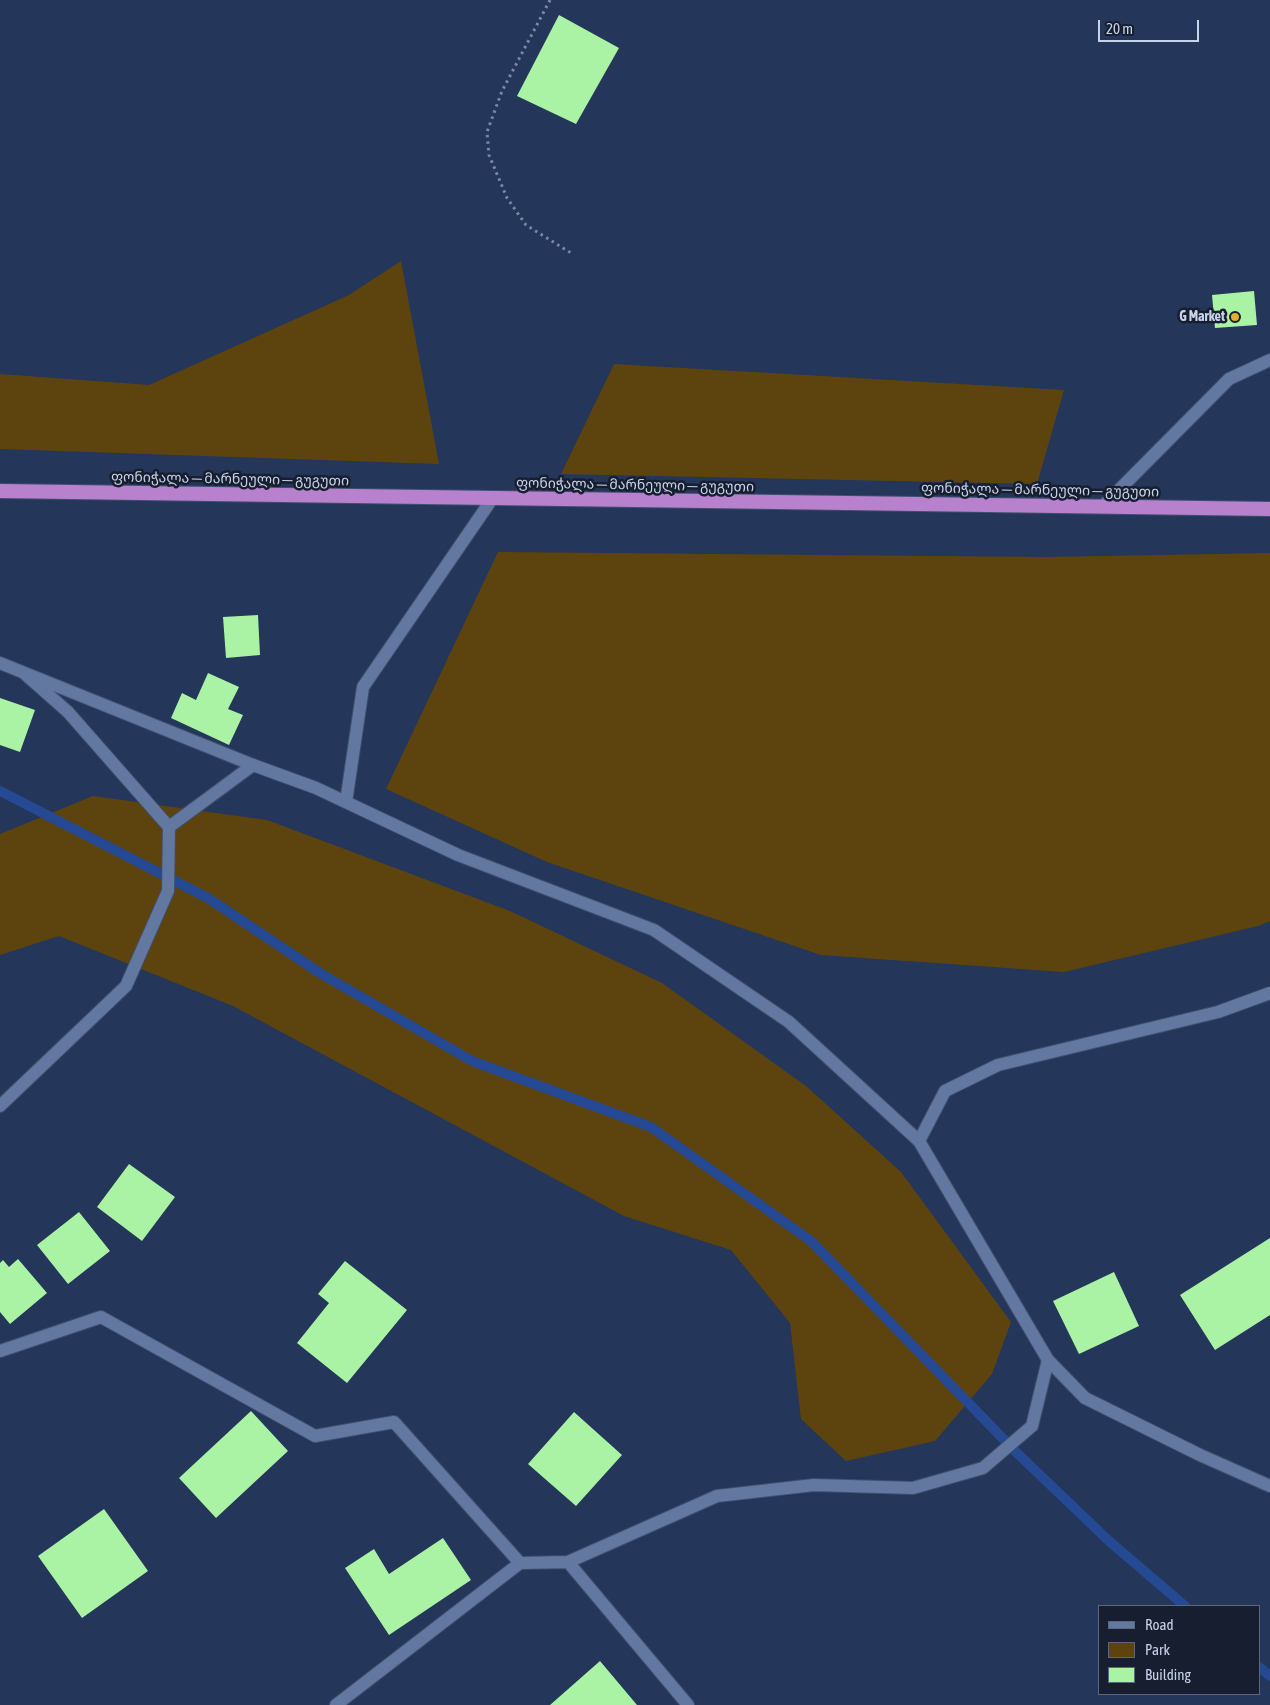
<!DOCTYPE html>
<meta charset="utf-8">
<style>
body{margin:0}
#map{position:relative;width:1270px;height:1705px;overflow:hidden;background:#24365a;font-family:"Asap Condensed",sans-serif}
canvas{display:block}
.legend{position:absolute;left:1098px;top:1605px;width:162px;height:90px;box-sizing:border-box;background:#161e2f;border:1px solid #5d667a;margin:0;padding:6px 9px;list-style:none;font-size:15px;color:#c7d3ea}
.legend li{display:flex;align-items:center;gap:10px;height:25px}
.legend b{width:25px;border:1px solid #5d667a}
.scale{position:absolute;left:1098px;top:20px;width:101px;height:22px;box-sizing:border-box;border:2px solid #c7d3ea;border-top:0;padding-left:6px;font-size:15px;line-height:18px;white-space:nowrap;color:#c7d3ea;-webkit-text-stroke:4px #161e2f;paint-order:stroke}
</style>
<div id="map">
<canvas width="1270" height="1705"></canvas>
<ul class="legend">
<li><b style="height:6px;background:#6378a1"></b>Road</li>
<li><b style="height:14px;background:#5d440e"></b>Park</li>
<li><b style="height:14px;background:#aaf3a4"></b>Building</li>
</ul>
<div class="scale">20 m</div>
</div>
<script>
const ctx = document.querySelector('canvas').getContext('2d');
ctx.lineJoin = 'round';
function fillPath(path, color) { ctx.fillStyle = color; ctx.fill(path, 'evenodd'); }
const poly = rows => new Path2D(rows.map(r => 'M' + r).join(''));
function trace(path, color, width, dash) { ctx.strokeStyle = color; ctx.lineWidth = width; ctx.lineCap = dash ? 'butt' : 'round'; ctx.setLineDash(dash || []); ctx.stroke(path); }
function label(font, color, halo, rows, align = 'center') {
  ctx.font = font + ' "Asap Condensed","Noto Sans Georgian",sans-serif'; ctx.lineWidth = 5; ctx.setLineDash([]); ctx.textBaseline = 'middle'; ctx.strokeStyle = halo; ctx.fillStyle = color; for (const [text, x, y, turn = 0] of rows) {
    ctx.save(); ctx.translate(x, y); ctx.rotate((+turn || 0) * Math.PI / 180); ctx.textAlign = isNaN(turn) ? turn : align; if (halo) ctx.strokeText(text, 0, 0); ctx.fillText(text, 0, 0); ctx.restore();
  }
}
fillPath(poly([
 [401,261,439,464,0,449,0,374,149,385,349,295],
 [614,364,1064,390,1037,484,561,474],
 [498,552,1046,557,1270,553,1270,921,1258,926,1064,972,821,955,547,862,386,789],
 [93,796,267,820,510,911,662,983,806,1086,901,1172,1011,1322,992,1374,935,1441,846,1461,801,1419,790,1323,731,1250,624,1216,233,1006,59,936,0,955,0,834]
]), '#5d440e');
trace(poly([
 [0,791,208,898,320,973,472,1061,651,1127,811,1241,1018,1454,1109,1541,1185,1606],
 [1259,1667,1270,1676]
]), '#254993', 10);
fillPath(poly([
 [559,15,619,48,576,124,517,96],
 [1254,291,1257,325,1215,328,1212,295],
 [258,615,260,655,226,658,223,617],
 [208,673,239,687,228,709,243,715,229,745,171,718,182,693,196,700],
 [0,698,35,710,20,752,0,745],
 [129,1164,175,1197,142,1241,97,1207],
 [79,1212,110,1251,68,1284,37,1245],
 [1270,1238,1270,1315,1215,1350,1180,1295],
 [18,1259,47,1293,10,1324,0,1312,0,1263,3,1260,9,1267],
 [345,1261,407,1310,347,1383,297,1343,329,1303,318,1294],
 [1114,1272,1139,1326,1079,1354,1053,1301],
 [251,1411,288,1451,216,1518,179,1478],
 [574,1412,622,1455,576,1506,528,1464],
 [104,1509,148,1571,82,1618,38,1556],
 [443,1538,471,1580,389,1635,345,1568,374,1549,389,1574],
 [600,1661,637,1705,550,1705]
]), '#aaf3a4');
const service = poly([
 [1103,506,1229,379,1270,360]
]);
const minor = poly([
 [169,827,253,765],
 [0,1106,126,986,168,891,169,827,68,712,25,674],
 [919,1141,945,1091,998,1065,1218,1012,1270,993],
 [0,1351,101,1317,315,1436,394,1422,520,1563],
 [568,1562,688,1705],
 [336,1705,520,1563,568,1562,717,1496,814,1485,913,1488,983,1468,1032,1426,1048,1360]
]);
const tertiary = poly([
 [0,663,253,765,316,788,458,855,654,930,789,1022,919,1141,1048,1360,1085,1398,1200,1455,1270,1486],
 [346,802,363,687,492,499]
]);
const trunk = poly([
 [0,491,1270,509]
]);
trace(service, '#40506e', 14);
trace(minor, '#40506e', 14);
trace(tertiary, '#40506e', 14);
trace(trunk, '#40506e', 16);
trace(poly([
 [550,0,502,91,487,132,489,155,507,198,526,225,571,253]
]), '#7a88a6', 3, [2.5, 4]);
trace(service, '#6378a1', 12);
trace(minor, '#6378a1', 12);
trace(tertiary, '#6378a1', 12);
trace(trunk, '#b881ce', 14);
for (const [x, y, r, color] of [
 [1235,317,5,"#e4ad35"]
]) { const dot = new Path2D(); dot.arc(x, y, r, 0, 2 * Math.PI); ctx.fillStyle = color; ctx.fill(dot); trace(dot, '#161e2f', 2); }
label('bold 14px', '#c7d3ea', '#161e2f', [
 ["G Market",1225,317]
], 'right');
label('14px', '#c7d3ea', '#161e2f', [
 ["ფონიჭალა — მარნეული — გუგუთი",230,479,1],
 ["ფონიჭალა — მარნეული — გუგუთი",635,485,1],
 ["ფონიჭალა — მარნეული — გუგუთი",1040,490,1]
]);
</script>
